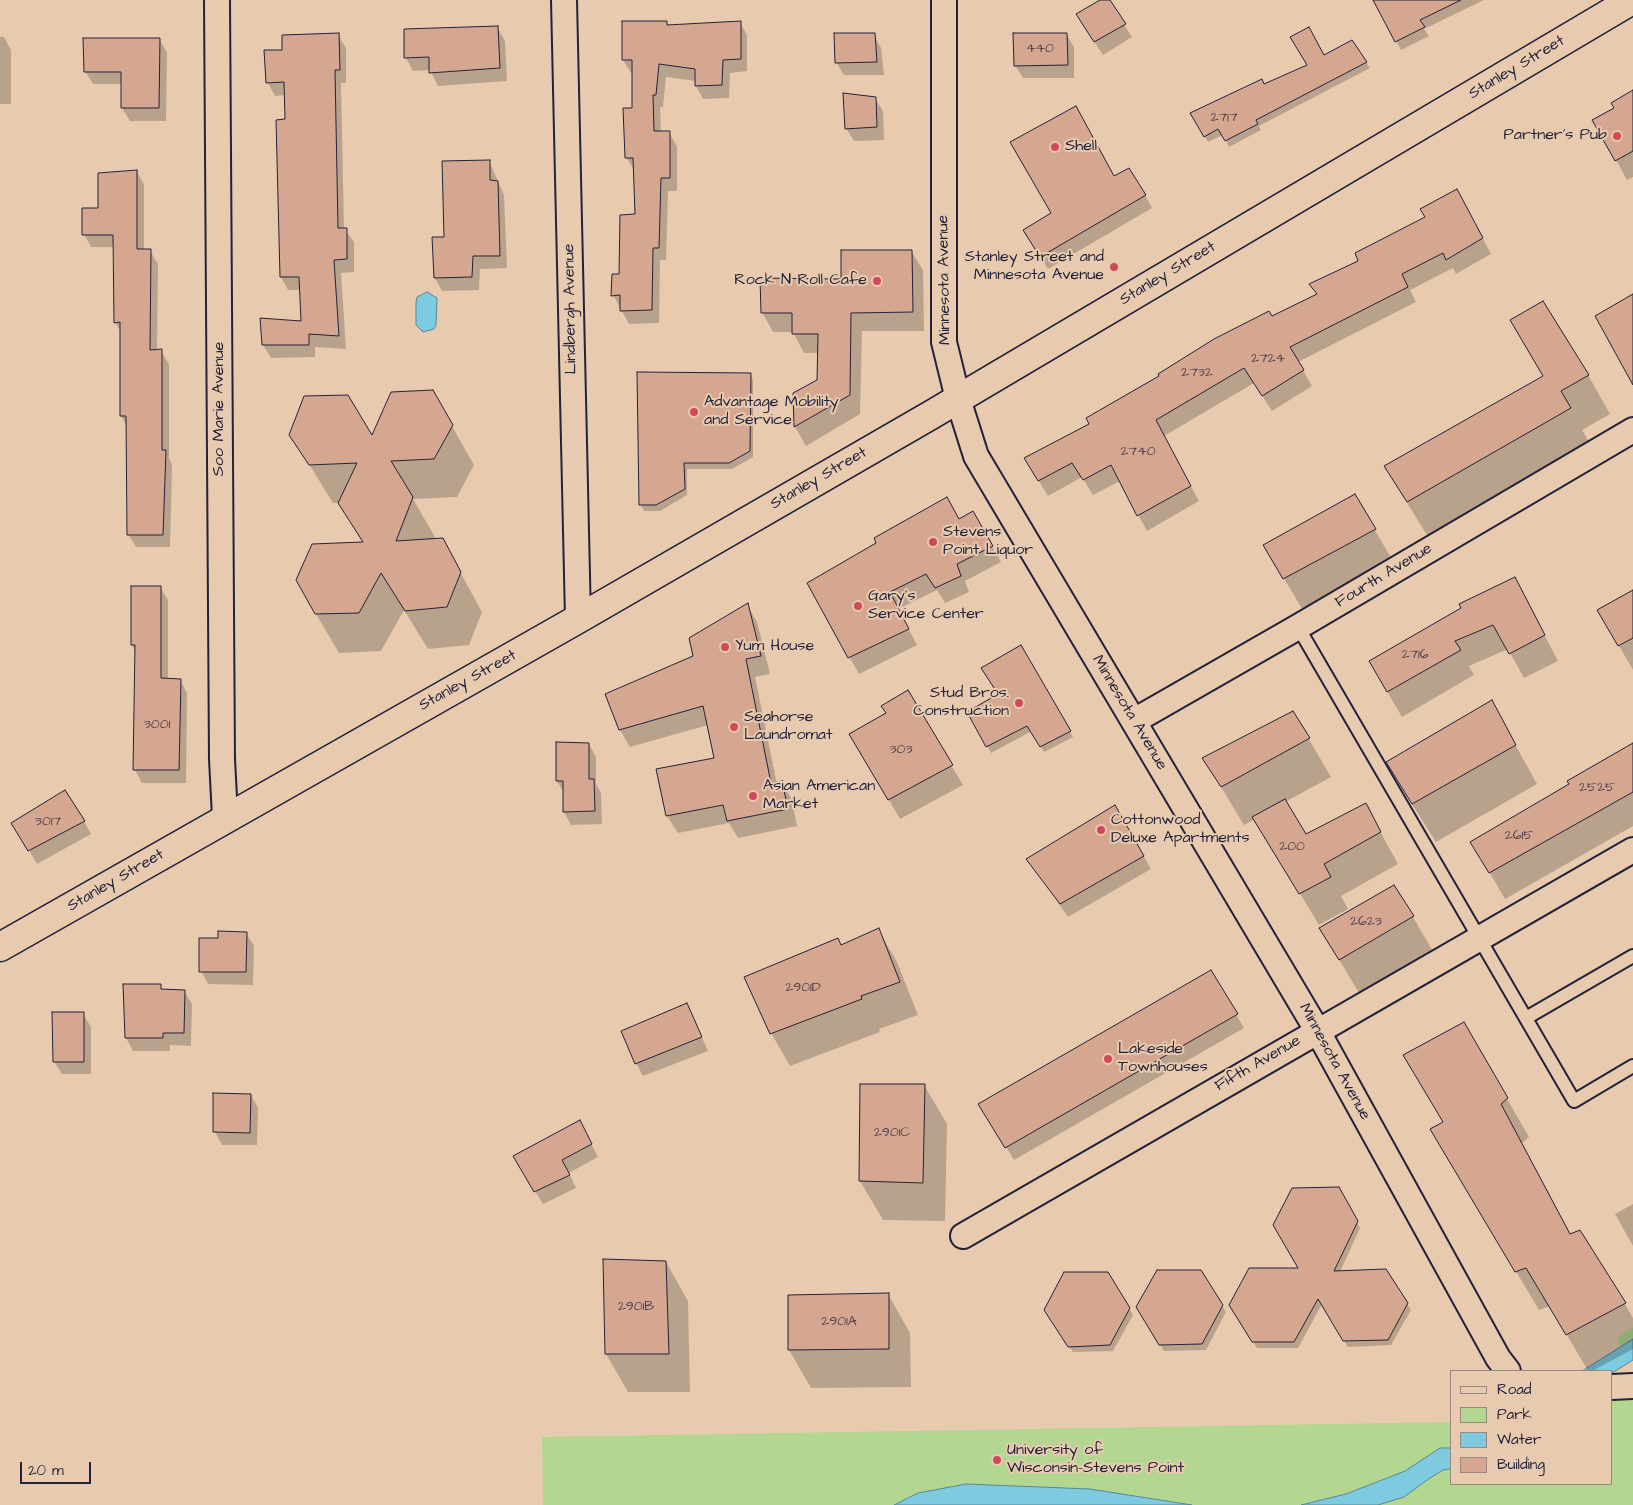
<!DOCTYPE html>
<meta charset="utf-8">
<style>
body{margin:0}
#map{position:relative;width:1633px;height:1505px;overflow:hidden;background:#e8cbaf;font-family:"Architects Daughter",sans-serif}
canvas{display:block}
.legend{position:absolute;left:1450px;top:1370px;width:162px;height:115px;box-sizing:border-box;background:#e8cbaf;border:1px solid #998781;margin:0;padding:6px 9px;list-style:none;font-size:15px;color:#22223b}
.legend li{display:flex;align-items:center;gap:10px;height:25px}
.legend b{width:25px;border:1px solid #998781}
.scale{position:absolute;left:20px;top:1462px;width:71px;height:22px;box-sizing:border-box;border:2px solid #22223b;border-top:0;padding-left:6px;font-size:15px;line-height:18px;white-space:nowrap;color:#22223b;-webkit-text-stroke:4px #e8cbaf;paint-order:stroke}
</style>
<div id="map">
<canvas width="1633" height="1505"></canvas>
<ul class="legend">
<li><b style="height:6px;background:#e8cbaf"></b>Road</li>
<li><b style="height:14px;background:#b3d690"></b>Park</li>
<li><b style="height:14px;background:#7ecade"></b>Water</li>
<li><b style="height:14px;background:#d5a690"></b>Building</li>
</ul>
<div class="scale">20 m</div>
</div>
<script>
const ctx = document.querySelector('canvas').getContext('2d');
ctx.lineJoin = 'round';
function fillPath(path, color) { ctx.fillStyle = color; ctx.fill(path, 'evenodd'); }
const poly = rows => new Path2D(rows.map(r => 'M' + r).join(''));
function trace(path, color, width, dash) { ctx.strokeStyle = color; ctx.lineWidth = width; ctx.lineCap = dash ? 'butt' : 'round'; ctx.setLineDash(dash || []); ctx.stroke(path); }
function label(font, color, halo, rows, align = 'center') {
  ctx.font = font + ' "Architects Daughter",sans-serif'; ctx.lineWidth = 4; ctx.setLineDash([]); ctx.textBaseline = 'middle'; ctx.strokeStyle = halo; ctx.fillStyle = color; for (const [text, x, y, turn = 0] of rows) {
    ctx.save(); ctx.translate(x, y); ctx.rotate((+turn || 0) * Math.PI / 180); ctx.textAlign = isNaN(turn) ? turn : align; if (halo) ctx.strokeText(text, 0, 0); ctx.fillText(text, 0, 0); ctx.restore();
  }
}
fillPath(poly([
 [1633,1327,1633,1358,1625,1358,1617,1338],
 [1633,1386,1633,1505,543,1505,542,1437,1452,1422,1452,1484,1612,1484,1612,1387]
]), '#b3d690');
const water = poly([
 [427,292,437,298,436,325,434,329,423,332,416,325,416,303,417,297,427,292],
 [1633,1339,1633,1360,1612,1373,1612,1371,1582,1371,1633,1339],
 [1440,1448,1452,1448,1452,1469,1443,1470,1430,1478,1404,1497,1378,1505,1301,1505,1346,1494,1405,1471,1440,1448],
 [966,1484,1090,1489,1192,1505,894,1505,918,1493,966,1484]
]);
fillPath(water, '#7ecade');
trace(water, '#59879d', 1);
fillPath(poly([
 [1103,0,1108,0,1132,37,1103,55,1085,28],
 [1375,0,1484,0,1424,29,1429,36,1401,50],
 [666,22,668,26,740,22,747,35,747,71,730,73,729,98,703,99,696,86,696,81,666,77,663,107,660,107,661,133,669,133,677,146,677,191,668,191,666,260,660,260,659,323,629,324,613,295,620,275,636,215,634,170,626,157,633,110,633,73,631,73,623,60],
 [497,27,505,41,507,81,438,86,430,70,413,71,406,58],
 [1066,34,1074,47,1074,78,1023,78,1015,65],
 [338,35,346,48,346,83,341,83,344,229,354,242,354,272,341,273,346,349,315,347,315,357,271,358,263,345,262,320,302,322,301,290,288,290,281,277,277,121,287,120,286,95,275,96,268,83,284,51],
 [874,35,881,48,884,75,844,75,836,62],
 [0,37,4,37,11,50,11,104,0,104],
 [159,39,167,52,166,121,130,121,122,108,122,84,93,84,85,71],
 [1351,41,1370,68,1259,126,1261,130,1229,147,1223,135,1208,142,1192,114,1309,66],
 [1633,91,1633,177,1627,180,1616,160,1616,108],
 [875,98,883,111,884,140,854,141,846,128],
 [489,161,504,195,507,268,480,269,479,290,442,291,435,278,446,238],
 [137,172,144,184,144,251,150,251,158,264,157,351,161,351,169,364,169,458,172,465,170,547,136,547,128,534,127,426,121,416,121,332,115,322,115,247,91,247,84,234,99,209],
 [1114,178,1145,195,1152,208,1048,269,1032,243],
 [1466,206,1491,254,1456,274,1453,268,1410,290,1416,302,1298,362,1312,386,1272,411,1254,383,1164,436,1199,501,1147,531,1120,481,1093,495,1082,477,1048,496,1025,458,1091,425,1271,317,1317,295,1311,284],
 [911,251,923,270,924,331,862,331,860,414,806,446,795,427,794,394,818,381,819,353,804,353,793,332,773,332,762,312],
 [750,374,753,380,753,457,732,469,687,469,687,495,660,511,644,511,641,505],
 [1588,375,1610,414,1582,430,1592,447,1430,540,1385,467],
 [432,391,474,465,457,497,413,499,435,537,433,540,442,539,482,612,469,645,428,649,404,610,381,651,339,653,316,614,363,543,340,503,333,503,291,435,372,438],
 [1355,496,1397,568,1307,617,1264,545],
 [973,513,1001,562,965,581,969,592,945,603,937,590,898,609,917,645,859,674,808,584],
 [1515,579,1558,661,1524,678,1508,649,1469,666,1474,675,1402,717,1370,662],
 [132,587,160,587,168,600,168,680,180,680,187,693,186,783,142,783,135,770,136,653,132,645],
 [1633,592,1633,670,1614,637],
 [747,605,757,622,770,674,755,677,777,784,782,782,792,800,797,826,738,838,729,823,678,833,667,816,657,770,715,759,708,725,630,747,620,730,606,695,694,657],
 [1020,646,1073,737,1044,752,1032,731,991,753,969,712,999,695],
 [907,692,963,785,900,819,862,754,887,714],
 [1491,701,1537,784,1436,842,1410,801],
 [1293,712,1331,777,1285,802,1306,836,1365,804,1398,864,1341,896,1348,909,1319,925,1255,819,1244,825,1204,759],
 [557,744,589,744,596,757,596,784,601,793,602,824,571,825,564,812,564,793,557,781],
 [1633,744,1633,826,1505,899,1487,868,1571,785],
 [1115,807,1151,869,1068,917,1028,859],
 [84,821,91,834,37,864,13,823],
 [1413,917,1435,955,1362,998,1321,929],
 [878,929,897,962,918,1015,879,1029,880,1032,790,1066,771,1033,841,946],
 [246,933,254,946,253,985,208,984,201,971],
 [1211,972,1244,1028,1014,1160,988,1117],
 [160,985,163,990,184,991,192,1004,191,1046,170,1045,170,1051,133,1051,126,1038],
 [687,1004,708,1051,643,1076,636,1063],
 [83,1014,91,1027,91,1074,62,1074,54,1061],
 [1464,1024,1529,1137,1522,1143,1571,1235,1625,1304,1633,1318,1633,1349,1592,1371,1588,1371,1550,1306,1539,1310,1454,1168,1444,1123],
 [861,1085,924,1085,947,1124,945,1221,883,1220,860,1181],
 [251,1095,258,1108,257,1145,222,1145,215,1132],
 [580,1121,598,1157,569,1173,576,1188,543,1204,514,1156],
 [1339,1188,1360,1228,1340,1272,1386,1270,1411,1310,1391,1345,1348,1347,1322,1304,1298,1348,1257,1348,1231,1305,1300,1269],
 [1633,1204,1633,1246,1615,1214],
 [666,1262,688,1301,690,1392,628,1392,606,1354],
 [1200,1271,1226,1312,1206,1350,1164,1351,1138,1307],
 [1107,1273,1133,1315,1113,1351,1073,1352,1049,1317],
 [888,1294,910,1333,911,1387,811,1388,789,1350]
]), '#0003');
const building = poly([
 [1100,0,1110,0,1126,24,1094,42,1076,14,1100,0],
 [1373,0,1461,0,1420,20,1425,27,1395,42,1373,0],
 [622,21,667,21,667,25,741,21,741,59,723,60,722,85,695,86,695,69,659,64,656,95,653,95,654,131,670,131,670,178,661,178,659,248,653,248,652,310,620,311,620,295,611,296,612,274,619,274,620,215,635,214,633,158,625,158,623,108,632,108,632,60,622,60,622,21],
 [498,26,500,68,429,73,429,57,404,58,404,29,498,26],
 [1309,27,1324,55,1352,40,1367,62,1256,120,1258,124,1225,141,1218,129,1204,137,1190,113,1262,79,1264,84,1307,65,1290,37,1309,27],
 [339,33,340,70,335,70,338,228,347,228,347,259,334,260,339,336,309,334,309,345,262,345,260,318,301,321,299,277,280,277,276,120,285,119,284,82,266,83,264,50,282,50,282,35,339,33],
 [834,33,875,33,877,62,835,63,834,33],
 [1013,33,1067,33,1068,65,1014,66,1013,33],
 [83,38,160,38,159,108,121,108,121,72,84,72,83,38],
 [1633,90,1633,151,1615,161,1592,120,1614,108,1611,103,1633,90],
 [843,93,876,97,877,127,845,129,843,93],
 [1076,106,1114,176,1129,168,1146,195,1040,257,1023,230,1051,213,1010,142,1076,106],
 [490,160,490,180,498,181,500,256,473,256,472,277,434,278,432,237,444,237,442,161,490,160],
 [137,170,137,249,151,249,150,350,162,349,162,450,166,450,163,535,127,535,126,416,120,416,120,322,114,323,113,235,82,235,82,208,98,208,98,173,137,170],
 [1457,189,1483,238,1446,260,1443,253,1402,274,1408,287,1290,347,1304,370,1262,396,1244,368,1156,420,1191,486,1137,516,1111,465,1083,480,1072,463,1038,481,1024,458,1089,424,1086,418,1159,376,1158,374,1214,339,1269,311,1272,316,1317,294,1309,284,1358,261,1355,253,1425,217,1420,209,1457,189],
 [841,250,912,250,913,312,851,313,850,395,794,427,793,393,817,380,818,334,792,334,792,313,761,313,760,278,841,279,841,250],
 [1633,294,1633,385,1595,316,1633,294],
 [1543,301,1589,375,1561,391,1571,408,1407,502,1384,466,1543,376,1510,320,1543,301],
 [637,372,751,373,750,451,729,463,684,463,685,489,656,505,639,505,637,372],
 [433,390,453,425,434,459,391,461,413,497,396,541,443,538,461,572,447,607,405,611,381,573,359,613,315,614,296,580,312,544,363,542,338,503,357,463,309,465,289,435,304,396,348,395,372,435,391,392,433,390],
 [1355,494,1376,529,1283,579,1263,545,1355,494],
 [947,497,959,519,973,511,993,546,957,564,961,576,935,588,926,574,890,592,909,629,848,658,807,583,876,543,874,538,947,497],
 [1515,577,1545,635,1509,654,1493,625,1455,641,1461,650,1387,692,1369,661,1461,608,1459,604,1515,577],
 [131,586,161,586,161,678,181,679,179,770,133,770,135,645,131,645,131,586],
 [1633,590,1633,638,1618,646,1597,610,1633,590],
 [748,603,761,656,746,659,771,783,782,781,788,809,727,821,723,805,666,816,656,769,714,758,703,706,619,730,605,694,693,656,689,638,748,603],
 [1021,645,1071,731,1040,747,1027,726,986,747,967,712,998,694,981,668,1021,645],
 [908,690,953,765,888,800,849,734,886,713,881,706,908,690],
 [1492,700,1516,745,1412,804,1386,762,1492,700],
 [1293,711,1310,738,1221,787,1202,758,1293,711],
 [556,742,589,743,589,779,594,779,595,811,563,812,563,781,556,781,556,742],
 [1633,743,1633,792,1489,873,1470,842,1569,784,1567,781,1633,743],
 [65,790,85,821,28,851,11,823,65,790],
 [1285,799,1306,834,1366,803,1381,832,1324,864,1331,877,1299,894,1252,817,1285,799],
 [1115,805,1144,856,1060,904,1026,859,1115,805],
 [1394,885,1414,916,1339,960,1319,928,1394,885],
 [879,928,900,982,861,996,862,999,770,1034,744,977,838,938,841,945,879,928],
 [218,931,247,932,246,972,199,972,199,938,218,938,218,931],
 [1211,970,1238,1014,1005,1148,978,1104,1211,970],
 [123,984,161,984,161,989,185,990,184,1033,163,1033,163,1038,125,1038,123,984],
 [687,1003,702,1037,635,1064,621,1031,687,1003],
 [52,1012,84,1012,84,1062,53,1062,52,1012],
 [1464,1022,1508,1098,1501,1104,1570,1234,1580,1230,1626,1303,1566,1335,1526,1268,1515,1272,1430,1129,1443,1122,1403,1055,1464,1022],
 [860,1084,925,1084,923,1183,859,1181,860,1084],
 [213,1093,251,1094,250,1133,213,1132,213,1093],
 [580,1120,592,1144,562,1160,570,1175,534,1192,513,1156,580,1120],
 [1339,1187,1358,1221,1334,1271,1386,1269,1408,1303,1388,1340,1343,1341,1318,1299,1294,1342,1252,1342,1229,1305,1249,1268,1298,1268,1273,1225,1292,1188,1339,1187],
 [603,1259,666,1261,669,1354,605,1354,603,1259],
 [1157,1270,1201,1270,1223,1305,1202,1344,1159,1345,1136,1307,1157,1270],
 [1064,1272,1108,1272,1130,1308,1110,1345,1068,1347,1044,1310,1064,1272],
 [889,1293,889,1349,788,1350,788,1295,889,1293]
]);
fillPath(building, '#d5a690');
trace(building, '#22223b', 1);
const service = poly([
 [1298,627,1574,1101,1633,1066],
 [1526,1018,1633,956]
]);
const minor = poly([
 [217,0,222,759,225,817],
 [564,0,578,619],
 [944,0,944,342,958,399,976,456,1317,1030,1498,1358,1508,1371],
 [1134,721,1298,627,1633,430],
 [963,1236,1633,850],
 [1612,1387,1633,1386]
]);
const tertiary = poly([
 [0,947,578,619,931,415,1632,0]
]);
trace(service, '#22223b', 16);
trace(minor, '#22223b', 28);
trace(tertiary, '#22223b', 31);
trace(service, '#e8cbaf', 12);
trace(minor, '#e8cbaf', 24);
trace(tertiary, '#e8cbaf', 28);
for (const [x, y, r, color] of [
 [1617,136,5,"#d1495b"],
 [1055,147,5,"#d1495b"],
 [1114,267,5,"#d1495b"],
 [877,281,5,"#d1495b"],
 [694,412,5,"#d1495b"],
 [933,542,5,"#d1495b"],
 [858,606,5,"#d1495b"],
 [725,647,5,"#d1495b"],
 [1019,703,5,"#d1495b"],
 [734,727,5,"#d1495b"],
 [753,796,5,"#d1495b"],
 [1101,830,5,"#d1495b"],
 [1108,1059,5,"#d1495b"],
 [997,1460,5,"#d1495b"]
]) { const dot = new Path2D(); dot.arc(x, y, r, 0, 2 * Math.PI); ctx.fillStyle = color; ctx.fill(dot); trace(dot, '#e8cbaf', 2); }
label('14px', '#4f4350', null, [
 ["440",1040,49],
 ["2717",1224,118],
 ["2724",1268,359],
 ["2732",1197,373],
 ["2740",1138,452],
 ["2716",1415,655],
 ["3001",157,725],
 ["303",901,750],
 ["2525",1597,788],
 ["3017",48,822],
 ["2615",1519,836],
 ["200",1292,847],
 ["2623",1366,922],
 ["2901D",803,988],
 ["2901C",892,1133],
 ["2901B",636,1307],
 ["2901A",839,1322]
]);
label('16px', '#22223b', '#e8cbaf', [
 ["Stanley Street",1517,68,-31],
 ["Stanley Street",1168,274,-31],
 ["Minnesota Avenue",945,280,-91],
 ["Lindbergh Avenue",571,309,-91],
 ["Soo Marie Avenue",220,409,-90],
 ["Stanley Street",819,479,-30],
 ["Fourth Avenue",1384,576,-31],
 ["Stanley Street",468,681,-29],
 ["Minnesota Avenue",1129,713,59],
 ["Stanley Street",116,881,-30],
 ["Minnesota Avenue",1334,1062,61],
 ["Fifth Avenue",1258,1064,-30]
]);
label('16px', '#22223b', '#e8cbaf', [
 ["Partner's Pub",1607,136,"right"],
 ["Shell",1065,147],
 ["Stanley Street and",1104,258,"right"],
 ["Minnesota Avenue",1104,276,"right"],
 ["Rock N Roll Cafe",867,281,"right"],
 ["Advantage Mobility",704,403],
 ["and Service",704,421],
 ["Stevens",943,533],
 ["Point Liquor",943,551],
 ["Gary's",868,597],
 ["Service Center",868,615],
 ["Yum House",735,647],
 ["Stud Bros.",1009,694,"right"],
 ["Construction",1009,712,"right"],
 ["Seahorse",744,718],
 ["Laundromat",744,736],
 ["Asian American",763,787],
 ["Market",763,805],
 ["Cottonwood",1111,821],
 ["Deluxe Apartments",1111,839],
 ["Lakeside",1118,1050],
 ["Townhouses",1118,1068],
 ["University of",1007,1451],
 ["Wisconsin–Stevens Point",1007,1469]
], 'left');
</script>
